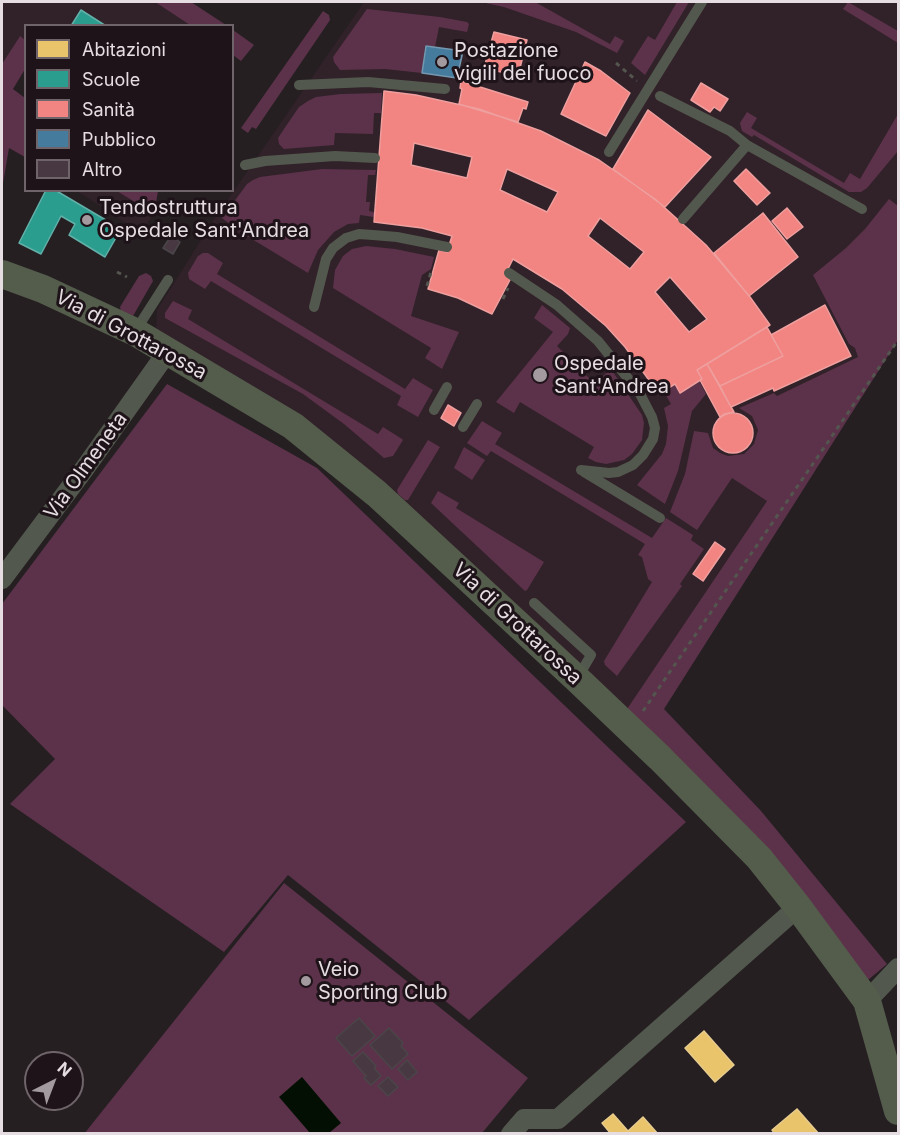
<!DOCTYPE html>
<meta charset="utf-8">
<style>
body{margin:0}
#map{position:relative;width:900px;height:1135px;overflow:hidden;background:#251f22;font-family:Inter,sans-serif}
canvas{display:block}
.frame{position:absolute;inset:0;border:3px solid #e5dde1;pointer-events:none}
.legend{position:absolute;left:24px;top:24px;width:210px;height:168px;box-sizing:border-box;background:#1e1319;border:2px solid #6e6469;margin:0;padding:8px 10px;list-style:none;font-size:18px;color:#e5dde1}
.legend li{display:flex;align-items:center;gap:12px;height:30px}
.legend b{width:30px;border:2px solid #6e6469}
.north{position:absolute;left:24px;top:1051px;width:60px;height:60px;box-sizing:border-box;background:#1e1319;border:2px solid #6e6469;border-radius:50%;rotate:42deg;font-size:16px;font-weight:700;line-height:24px;text-align:center;color:#e5dde1}
.north::after{content:'';display:block;margin:auto;width:21px;height:27px;background:#a29a9e;clip-path:polygon(50% 0,100% 100%,50% 72%,0 100%)}
</style>
<div id="map">
<canvas width="900" height="1135"></canvas>
<div class="frame"></div>
<ul class="legend">
<li><b style="height:16px;background:#e9c46a"></b>Abitazioni</li>
<li><b style="height:16px;background:#2a9d8f"></b>Scuole</li>
<li><b style="height:16px;background:#f28482"></b>Sanità</li>
<li><b style="height:16px;background:#457b9d"></b>Pubblico</li>
<li><b style="height:16px;background:#483841"></b>Altro</li>
</ul>
<div class="north">N</div>
</div>
<script>
const ctx = document.querySelector('canvas').getContext('2d');
ctx.lineJoin = 'round';
function fillPath(path, color) { ctx.fillStyle = color; ctx.fill(path, 'evenodd'); }
const poly = rows => new Path2D(rows.map(r => 'M' + r).join(''));
function trace(path, color, width, dash) { ctx.strokeStyle = color; ctx.lineWidth = width; ctx.lineCap = dash ? 'butt' : 'round'; ctx.setLineDash(dash || []); ctx.stroke(path); }
function label(font, color, halo, rows, align = 'center') {
  ctx.font = font + ' Inter,sans-serif'; ctx.lineWidth = 6; ctx.setLineDash([]); ctx.textBaseline = 'middle'; ctx.strokeStyle = halo; ctx.fillStyle = color; for (const [text, x, y, turn = 0] of rows) {
    ctx.save(); ctx.translate(x, y); ctx.rotate((+turn || 0) * Math.PI / 180); ctx.textAlign = isNaN(turn) ? turn : align; if (halo) ctx.strokeText(text, 0, 0); ctx.fillText(text, 0, 0); ctx.restore();
  }
}
fillPath(poly([
 [2,2,155,2,190,25,26,26,25,40,19,37,2,64],
 [364,2,898,2,898,306,625,712,428,529,156,336,157,310,213,221],
 [77,191,158,191,154,214,141,233]
]), '#312129');
fillPath(poly([
 [155,2,191,2,226,25,190,25],
 [481,2,535,2,610,44,615,36,624,41,617,53,576,32,504,7],
 [677,2,689,2,645,75,631,63,648,36,655,40],
 [848,2,898,31,898,43,843,9],
 [367,9,440,17,467,22,469,24,467,32,439,27,435,47,425,46,422,73,385,69,340,70,334,62,333,57],
 [323,11,329,15,330,20,256,129,252,127,248,133,241,128],
 [233,30,254,45,241,61,233,55],
 [20,36,25,40,25,69,13,89,25,98,25,157,9,148,2,189,2,64],
 [382,93,381,113,374,113,373,134,335,133,334,145,284,149,279,144,278,138,284,129,299,107,308,101,316,97,341,94],
 [747,112,757,118,751,128,844,183,850,173,860,179,898,114,898,151,867,188,861,192,849,192,754,135,752,137,742,131,740,123],
 [322,169,376,170,375,175,368,175,366,202,370,202,369,211,374,212,374,217,360,215,359,223,348,224,334,232,318,250,308,273,242,233,222,218,247,184,253,180,260,177],
 [117,191,158,191,154,214],
 [889,199,898,206,898,340,664,709,761,811,887,964,868,980,625,712,767,501,732,478,697,530,670,512,685,474,694,431,708,433,713,448,720,453,728,456,744,454,754,444,758,430,752,416,739,408,774,393,777,396,858,357,855,348,849,344,813,275,846,248,865,229],
 [366,246,395,249,434,257,431,269,422,275,411,316,459,332,442,369,425,358,431,348,333,288,335,270,343,256,352,249],
 [203,253,208,253,223,263,217,274,405,389,413,378,433,390,418,417,397,405,401,396,211,281,205,289,189,279,188,273,198,256],
 [146,273,151,276,153,281,133,316,121,311,120,307,139,276],
 [173,301,192,310,188,319,378,434,383,427,402,439,403,440,393,456,384,458,344,424,303,394,165,318,165,313],
 [542,305,570,328,568,334,557,346,594,383,609,371,613,372,642,415,644,423,642,440,632,454,624,460,606,464,596,462,588,458,594,447,520,402,514,413,496,402,553,332,534,318],
 [699,381,706,394,692,411,678,471,665,504,637,485,662,454,666,444,668,426,664,408,671,404,664,392,675,385,680,393],
 [167,384,317,468,686,822,469,1020,288,875,224,952,10,804,55,759,2,705,2,604],
 [482,421,502,433,495,444,652,538,666,518,693,535,691,540,704,549,680,584,682,586,617,676,605,665,604,661,652,582,648,579,642,557,638,555,645,544,491,451,487,456,467,443],
 [428,440,440,447,408,500,405,500,398,494,397,490],
 [464,447,485,460,472,480,454,468],
 [438,491,459,503,456,508,544,562,527,590,525,591,431,503],
 [284,883,528,1078,482,1133,84,1134]
]), '#5c324a');
fillPath(poly([
 [302,1077,341,1123,329,1133,310,1133,279,1097]
]), '#040f03');
const homes = poly([
 [704,1031,734,1065,715,1082,685,1048,704,1031],
 [797,1109,819,1134,775,1134,772,1130,797,1109],
 [613,1114,628,1131,643,1117,658,1134,611,1134,602,1123,613,1114]
]);
fillPath(homes, '#e9c46a');
trace(homes, '#e8cc8e', 1.5);
const schools = poly([
 [81,10,106,26,71,26,81,10],
 [46,190,55,190,121,229,105,257,69,235,75,224,61,216,41,254,19,243,46,190]
]);
fillPath(schools, '#2a9d8f');
trace(schools, '#62b0a8', 1.5);
const health = poly([
 [494,32,527,40,518,76,484,68,494,32],
 [585,62,601,71,630,93,606,136,561,114,585,62],
 [461,81,528,102,526,109,523,108,518,122,459,104,462,89,460,88,461,81],
 [701,83,728,99,720,111,714,107,710,112,691,100,701,83],
 [384,91,416,95,479,109,541,131,599,160,655,199,706,245,750,297,770,325,697,370,702,379,680,393,675,384,659,394,625,347,606,326,562,289,513,259,505,275,511,278,492,314,458,298,428,289,439,250,447,252,452,236,422,228,374,222,384,91],
 [414,143,472,157,467,178,411,165,414,143],
 [507,169,558,192,547,212,500,190,507,169],
 [600,218,644,252,630,269,588,236,600,218],
 [670,277,707,319,689,332,655,292,670,277],
 [648,110,711,157,665,207,613,169,648,110],
 [746,169,770,193,757,205,734,181,746,169],
 [787,208,803,227,787,239,772,221,787,208],
 [763,213,798,257,749,296,714,253,763,213],
 [825,305,851,356,774,391,773,388,731,407,720,386,783,356,771,335,825,305],
 [767,327,783,356,720,386,707,364,767,327],
 [707,364,731,407,734,412,724,414,720,417,700,380,702,379,697,370,707,364],
 [448,405,461,413,454,426,441,418,448,405],
 '713 433a20 20 0 1 1 40 0a20 20 0 1 1-40 0Z',
 [715,542,725,549,703,581,693,574,715,542]
]);
fillPath(health, '#f28482');
trace(health, '#ee9f9e', 1.5);
const public = poly([
 [426,46,463,51,457,78,422,73,426,46]
]);
fillPath(public, '#457b9d');
trace(public, '#7598b1', 1.5);
const building = poly([
 [171,236,180,242,173,254,163,248,171,236],
 [359,1018,375,1036,352,1056,336,1038,359,1018],
 [389,1028,403,1043,401,1046,408,1054,392,1069,370,1045,389,1028],
 [363,1052,376,1066,374,1068,381,1076,371,1085,364,1078,366,1076,353,1061,363,1052],
 [407,1060,417,1072,408,1080,398,1069,407,1060],
 [388,1077,398,1087,388,1096,378,1086,388,1077]
]);
fillPath(building, '#483841');
trace(building, '#4a4548', 1.5);
trace(poly([
 [616,63,637,81],
 [117,272,127,277],
 [427,286,431,272],
 [503,299,508,288],
 [643,711,898,340]
]), '#53554e', 3, [4.5, 4.5]);
trace(poly([
 [299,85,368,82,445,89],
 [660,96,730,131,747,145,862,209],
 [609,152,702,2],
 [245,165,265,161,335,156,375,158],
 [683,219,747,145],
 [509,273,557,305,598,341,639,392,652,417,655,428,653,439,643,455,633,465,618,472,609,473,581,470],
 [314,307,326,259,333,248,346,238,359,234,373,235,397,237,447,247],
 [136,330,168,280],
 [434,410,447,387],
 [463,427,477,404],
 [584,472,660,518],
 [534,603,591,655,577,679]
]), '#52584d', 10);
trace(poly([
 [2,579,85,468,168,351],
 [867,1001,898,968],
 [511,1134,524,1119,558,1119,798,907]
]), '#52584d', 20);
trace(poly([
 [2,274,43,289,135,332,293,426,377,494,577,679,660,758,759,858,798,907,867,1001,898,1111]
]), '#545c4c', 28);
for (const [x, y, r, color] of [
 [442,62,6,"#a29a9e"],
 [87,220,6,"#a29a9e"],
 [540,375,8,"#a29a9e"],
 [306,981,6,"#a29a9e"]
]) { const dot = new Path2D(); dot.arc(x, y, r, 0, 2 * Math.PI); ctx.fillStyle = color; ctx.fill(dot); trace(dot, '#1e1319', 2); }
label('20px', '#e5dde1', '#1e1319', [
 ["Postazione",454,51],
 ["vigili del fuoco",454,74],
 ["Tendostruttura",99,208],
 ["Ospedale Sant'Andrea",99,231],
 ["Ospedale",554,364],
 ["Sant'Andrea",554,387],
 ["Veio",318,970],
 ["Sporting Club",318,993]
], 'left');
label('20px', '#e5dde1', '#1e1319', [
 ["Via di Grottarossa",131,335,28],
 ["Via Olmeneta",86,466,-54],
 ["Via di Grottarossa",517,624,43]
]);
</script>
